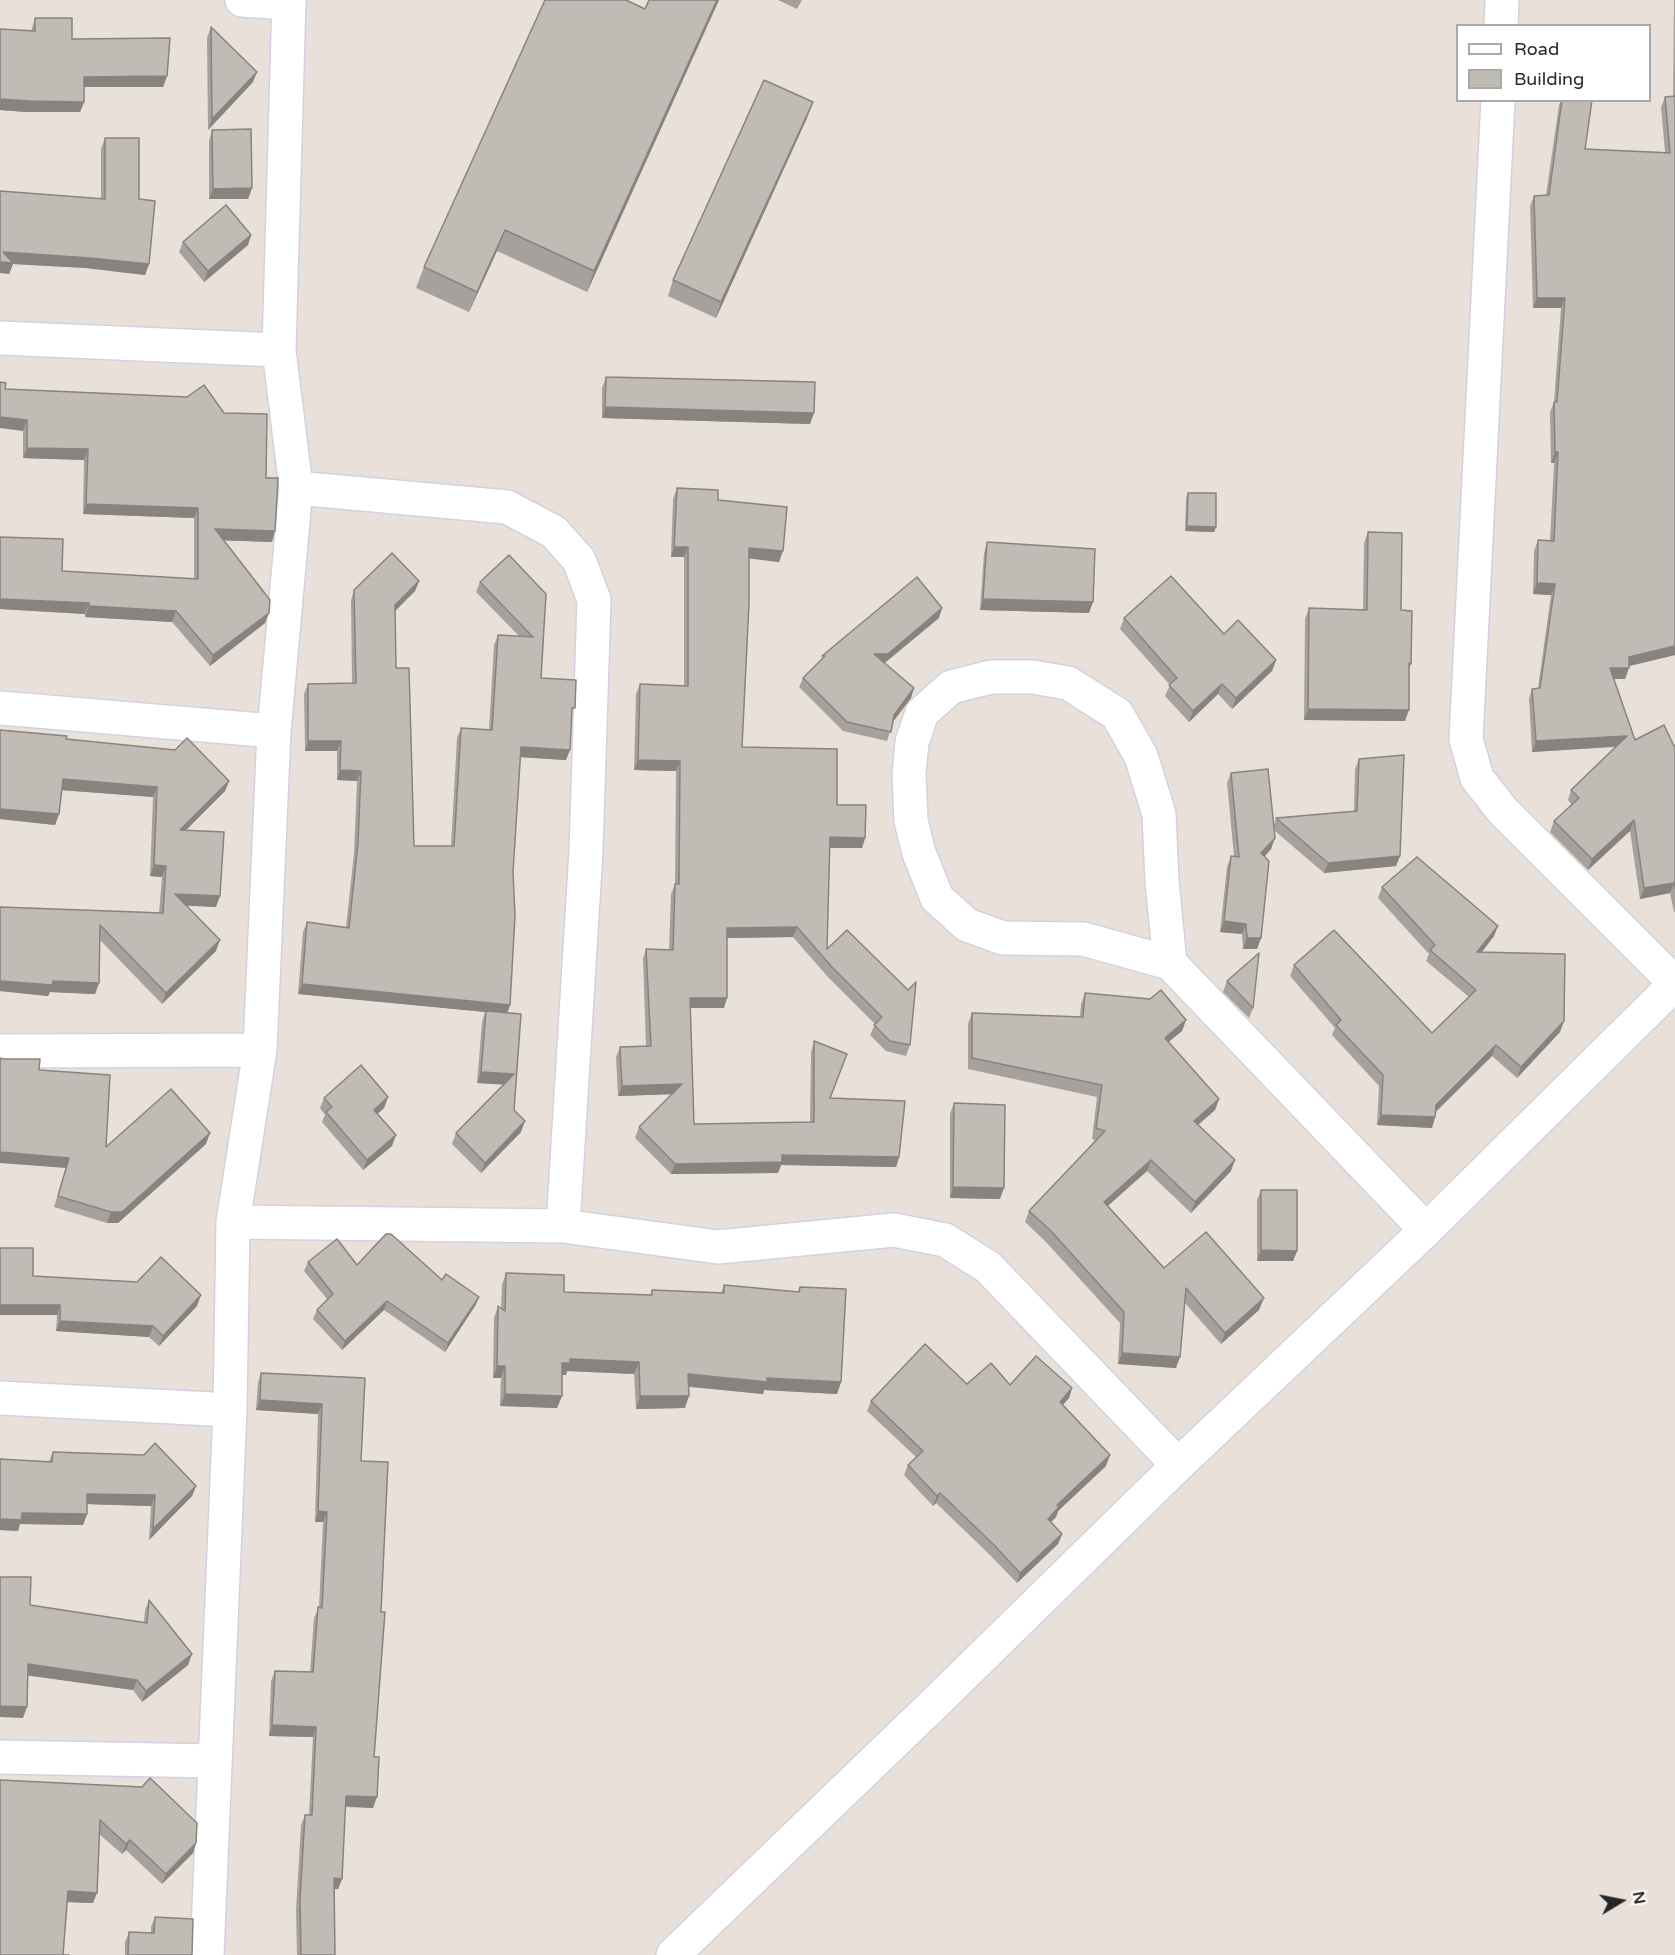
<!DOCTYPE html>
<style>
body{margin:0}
#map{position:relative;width:1675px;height:1955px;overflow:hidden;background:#e9e1d9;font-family:"Varela Round",sans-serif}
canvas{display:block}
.legend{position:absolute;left:1456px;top:24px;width:195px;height:78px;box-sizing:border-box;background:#fff;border:2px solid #a9a9a9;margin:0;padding:8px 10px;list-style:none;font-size:18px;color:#272727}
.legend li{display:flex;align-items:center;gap:12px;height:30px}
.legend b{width:30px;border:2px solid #a9a9a9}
.north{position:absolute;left:1591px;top:1871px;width:60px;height:60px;-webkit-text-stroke:4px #fff;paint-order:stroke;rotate:80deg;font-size:16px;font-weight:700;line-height:24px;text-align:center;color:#272727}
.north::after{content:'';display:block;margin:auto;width:21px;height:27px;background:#272727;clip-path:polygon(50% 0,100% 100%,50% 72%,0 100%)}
</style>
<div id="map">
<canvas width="1675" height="1955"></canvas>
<ul class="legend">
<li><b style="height:8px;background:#fff"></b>Road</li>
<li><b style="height:16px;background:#c1bbb6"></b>Building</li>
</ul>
<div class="north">N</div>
</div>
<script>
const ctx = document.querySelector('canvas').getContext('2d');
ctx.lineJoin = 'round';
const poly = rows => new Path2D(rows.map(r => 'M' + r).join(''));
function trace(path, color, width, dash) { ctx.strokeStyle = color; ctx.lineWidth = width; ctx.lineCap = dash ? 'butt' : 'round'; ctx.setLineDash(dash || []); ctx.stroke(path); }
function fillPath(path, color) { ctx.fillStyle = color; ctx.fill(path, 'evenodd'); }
const street = poly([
 [242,0,289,3],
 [1501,26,1502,0],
 [1498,100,1466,739,1477,778,1503,811,1675,983],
 [0,338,279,350],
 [296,488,507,507,554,532,579,560,594,600,586,851,563,1226],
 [0,708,274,731],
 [1170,963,1162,881,1159,814,1141,756,1117,714,1068,683,1033,677,991,677,951,687,922,713,912,742,909,773,911,821,919,853,937,898,967,925,1003,938,1083,939,1170,963,1426,1230],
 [0,1051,260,1050],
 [233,1222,563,1226,718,1247,894,1230,945,1240,988,1267,1178,1465],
 [0,1398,230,1410],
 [0,1757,215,1761],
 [207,1955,230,1410,233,1222,260,1050,274,731,296,488,279,350,289,0],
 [673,1955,937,1701,1178,1465,1426,1230,1675,984]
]);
trace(street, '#cfd3df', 36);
trace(street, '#fff', 33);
fillPath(poly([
 [719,0,587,292,497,251,469,312,416,288,424,267,645,9],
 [778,0,802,0,797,9],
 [1674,0,1675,0,1675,655,1629,666,1625,679,1614,679,1635,740,1675,745,1675,912,1674,912,1670,893,1640,899,1630,831,1588,870,1550,832,1554,821,1572,805,1568,800,1571,790,1616,747,1532,752,1529,699,1532,689,1538,688,1551,595,1533,594,1534,551,1538,540,1550,541,1554,463,1551,463,1550,412,1554,402,1561,308,1533,308,1530,206,1534,196,1546,195,1559,105,1561,100,1592,100,1585,149,1665,152,1661,107,1665,97,1673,96],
 [35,18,72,39,167,76,163,87,84,87,84,102,80,112,26,112,0,110,0,29,31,31],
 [211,27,253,82,208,130,207,38],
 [807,118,716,318,668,296,673,280],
 [212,130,252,188,248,199,209,199,209,141],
 [105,138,139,199,149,264,145,275,86,268,13,264,9,274,0,191,101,199,101,149],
 [251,235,248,245,204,282,179,252,183,242],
 [606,377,814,413,810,424,602,418,602,388],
 [5,389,266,478,272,542,223,540,265,623,210,666,172,622,85,617,85,614,0,609,0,537,62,571,194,579,194,518,83,514,84,460,23,458,23,431],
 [677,488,718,500,779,562,749,558,742,747,837,805,865,838,862,848,830,848,827,949,910,1045,906,1056,886,1051,870,1035,875,1024,827,976,793,937,727,938,724,1008,690,1008,694,1124,810,1122,811,1052,814,1041,831,1098,899,1157,896,1167,781,1165,778,1173,671,1174,635,1138,639,1127,672,1094,618,1096,616,1057,620,1047,646,1046,643,959,646,949,669,950,671,894,675,884,676,771,634,770,636,694,640,684,684,686,684,557,671,557,673,499],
 [1188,493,1216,527,1214,532,1185,531,1186,498],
 [1368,532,1401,610,1411,664,1409,669,1405,721,1304,720,1305,619,1309,608,1363,610,1364,543],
 [987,542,1089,613,980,610,984,553],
 [419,581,415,591,395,611,396,668,414,846,451,846,457,738,461,728,489,730,494,645,498,635,519,636,476,592,480,582,546,594,541,678,571,718,566,760,520,757,513,872,510,1005,507,1013,514,1110,521,1132,481,1173,452,1144,456,1133,504,1084,477,1083,482,1022,485,1012,298,994,303,932,307,922,346,927,354,853,357,781,337,780,337,751,305,751,304,694,308,684,352,683,351,600,354,590],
 [939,618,885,663,911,698,893,722,887,741,843,731,799,687,803,678],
 [1124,618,1224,634,1276,660,1272,671,1232,709,1218,694,1189,722,1165,696,1170,685,1120,629],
 [0,730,66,739,229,781,225,791,186,830,216,907,186,905,216,951,162,1004,100,940,99,983,95,994,50,992,48,996,0,991,0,907,159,913,162,877,150,876,153,797,62,790,59,814,55,825,0,819],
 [1359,759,1400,856,1396,866,1324,873,1275,831,1271,849,1265,856,1261,938,1257,949,1243,949,1242,934,1220,932,1227,867,1231,856,1234,856,1227,783,1231,773,1274,824,1276,818,1354,811,1355,769],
 [1382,887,1494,936,1482,952,1564,1021,1560,1032,1517,1078,1492,1056,1436,1112,1435,1117,1432,1128,1377,1125,1379,1086,1332,1035,1335,1028,1290,976,1294,965,1432,1033,1469,997,1426,961,1429,954,1378,898],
 [1227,981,1253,1008,1249,1018,1223,992],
 [1085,993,1186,1020,1182,1031,1168,1042,1219,1099,1215,1110,1198,1125,1231,1171,1191,1213,1147,1171,1107,1206,1164,1268,1259,1310,1221,1344,1185,1303,1176,1368,1118,1364,1120,1323,1045,1241,1025,1222,1029,1211,1096,1141,1092,1139,1097,1097,968,1069,968,1024,972,1013,1080,1017,1081,1004],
 [39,1070,106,1147,206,1144,118,1223,107,1223,54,1207,66,1168],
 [388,1097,384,1108,377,1114,392,1146,363,1170,322,1122,325,1115,320,1108,324,1098],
 [954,1103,1000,1199,950,1198,950,1114],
 [1261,1190,1297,1251,1293,1261,1257,1261,1257,1200],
 [308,1262,357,1265,442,1280,479,1297,475,1306,445,1352,384,1310,342,1350,313,1319,317,1310,327,1299,304,1271],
 [506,1273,564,1292,650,1295,652,1290,721,1293,724,1285,798,1292,800,1287,841,1382,837,1394,764,1390,763,1394,689,1387,685,1408,636,1409,634,1374,567,1371,566,1375,562,1375,562,1396,557,1408,500,1406,501,1378,493,1378,494,1318,498,1306,501,1308,502,1285],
 [33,1276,197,1306,159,1346,149,1337,56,1331,57,1315],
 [261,1373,365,1378,361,1461,374,1757,373,1808,345,1807,342,1879,338,1889,334,1889,335,1955,297,1955,296,1910,301,1825,305,1815,309,1815,313,1737,269,1736,271,1681,275,1671,310,1672,314,1618,319,1607,323,1522,315,1522,318,1414,256,1410,258,1383],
 [967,1384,1072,1388,1069,1398,1062,1405,1106,1466,1058,1511,1056,1517,1051,1522,1062,1534,1058,1544,1017,1583,990,1555,936,1503,933,1506,904,1475,908,1465,916,1457,867,1411,871,1401],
 [53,1452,196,1486,192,1496,149,1540,151,1506,87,1504,87,1514,83,1525,20,1524,18,1531,0,1530,49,1461],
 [149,1600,188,1665,142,1702,133,1690,28,1675,23,1718,30,1605,144,1622,145,1610],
 [0,1780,196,1843,193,1853,162,1884,126,1850,122,1854,99,1834,93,1903,67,1902,63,1955,0,1955],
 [155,1917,192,1955,125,1955,125,1942,129,1932,151,1933,151,1927]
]), '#a6a19d');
fillPath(poly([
 [717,0,719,0,587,292,594,271],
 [257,72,253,82,208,130,212,119],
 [167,76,163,87,80,87,84,77],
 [0,99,84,102,80,112,26,112,0,110],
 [813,102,807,118,716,318,721,302],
 [252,188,248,199,209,199,213,189],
 [505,230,497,251,469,312,477,292],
 [251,235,248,245,204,282,208,271],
 [3,252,90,258,149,264,145,275,86,268,13,264,9,274,0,273,0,261],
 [1537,298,1565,298,1561,308,1533,308],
 [605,407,814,413,810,424,602,418],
 [0,417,27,420,23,431,0,428],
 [27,448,88,449,84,460,23,458],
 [1555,452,1558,452,1554,463,1551,463],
 [86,504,198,508,194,518,83,514],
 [1187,526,1216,527,1214,532,1185,531],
 [215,529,275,531,272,542,211,540],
 [674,547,688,547,684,557,671,557],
 [749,548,783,551,779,562,745,558],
 [419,581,415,591,391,615,395,605],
 [1537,583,1555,584,1551,595,1533,594],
 [0,599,89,603,85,614,0,609],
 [983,599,1093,602,1089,613,980,610],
 [89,606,176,611,172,622,85,617],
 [942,608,939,618,884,663,874,654],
 [269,613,265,623,210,666,213,655],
 [1675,646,1675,655,1625,667,1629,657],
 [1276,660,1272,671,1232,709,1236,698],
 [1610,668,1629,668,1625,679,1606,679],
 [1222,684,1218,694,1189,722,1193,711],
 [914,688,911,698,891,724,894,715],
 [1308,709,1409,710,1405,721,1304,720],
 [1627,736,1623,746,1532,752,1536,741],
 [308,741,341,741,337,751,305,751],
 [521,747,570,750,566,760,517,757],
 [638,760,680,761,676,771,634,770],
 [340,770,361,771,357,781,337,780],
 [63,779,157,787,153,797,59,790],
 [229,781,225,791,176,840,180,830],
 [0,809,59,814,55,825,0,819],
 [1634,820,1630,831,1588,870,1592,859],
 [830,837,865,838,862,848,826,848],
 [1275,838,1271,849,1258,864,1261,853],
 [1400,856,1396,866,1324,873,1328,863],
 [154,865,166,866,162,877,150,876],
 [1674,883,1670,893,1640,899,1644,888],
 [175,894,220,896,216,907,171,905],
 [1224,921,1246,924,1242,934,1220,932],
 [1498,926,1494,936,1473,963,1477,952],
 [797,927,793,937,724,938,727,928],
 [1247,938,1261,938,1257,949,1243,949],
 [220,940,216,951,162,1004,166,993],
 [0,981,53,981,99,983,95,994,50,992,48,996,0,991],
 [302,984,510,1005,507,1014,298,994],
 [690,998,727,998,724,1008,686,1008],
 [1186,1020,1182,1031,1160,1049,1165,1038],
 [1564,1021,1560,1032,1517,1078,1521,1067],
 [1496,1045,1492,1056,1432,1115,1436,1105],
 [481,1072,514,1074,510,1085,477,1083],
 [682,1084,679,1094,618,1096,622,1086],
 [388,1097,384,1108,370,1121,374,1110],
 [1219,1099,1215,1110,1190,1132,1194,1121],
 [1381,1115,1435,1117,1432,1128,1377,1125],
 [525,1121,521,1132,481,1173,485,1163],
 [210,1133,206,1144,118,1223,107,1223,111,1212],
 [396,1135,392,1146,363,1170,367,1160],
 [0,1152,69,1158,66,1168,0,1163],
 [782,1155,899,1157,896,1167,781,1165,778,1173,671,1174,675,1164],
 [1151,1160,1147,1171,1100,1213,1104,1202],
 [1235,1160,1231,1171,1191,1213,1195,1202],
 [953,1187,1004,1188,1000,1199,950,1198],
 [1261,1250,1297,1251,1293,1261,1257,1261],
 [201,1295,197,1306,159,1346,163,1336],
 [479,1297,475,1306,445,1352,448,1343],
 [1264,1298,1259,1310,1221,1344,1225,1333],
 [387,1301,384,1310,342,1350,345,1341],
 [0,1305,60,1305,57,1315,0,1315],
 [60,1321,153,1326,149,1337,56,1331],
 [1122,1353,1180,1357,1176,1368,1118,1364],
 [570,1359,639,1362,634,1374,567,1371,566,1375,558,1375,562,1363],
 [497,1366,505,1366,501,1378,493,1378],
 [688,1374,767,1378,841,1382,837,1394,764,1390,763,1394,684,1386],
 [1072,1388,1069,1398,1056,1413,1060,1402],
 [505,1394,562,1396,557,1408,500,1406],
 [640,1396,689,1396,685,1408,636,1409],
 [260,1400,322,1404,318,1414,256,1410],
 [1110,1455,1106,1466,1058,1511,1056,1517,1044,1529,1048,1519,1057,1505],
 [196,1486,192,1496,149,1540,153,1529],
 [940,1493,936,1503,933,1506,937,1496],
 [87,1494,155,1495,151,1506,83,1504],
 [318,1511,327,1512,323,1522,315,1522],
 [22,1513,87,1514,83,1525,20,1524,18,1531,0,1530,0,1519],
 [1062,1534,1058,1544,1017,1583,1020,1573],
 [192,1654,188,1665,142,1702,146,1691],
 [28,1664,137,1680,133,1690,24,1675],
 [0,1706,27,1707,23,1718,0,1717],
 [272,1725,316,1727,313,1737,269,1736],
 [346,1796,377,1797,373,1808,342,1806],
 [130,1840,126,1850,122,1854,126,1844],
 [196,1843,193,1853,162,1884,166,1874],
 [334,1878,342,1879,338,1889,330,1889],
 [68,1891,97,1893,93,1903,64,1902]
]), '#87837f');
const building = poly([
 [545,0,626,0,645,9,649,0,717,0,594,271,505,230,477,292,424,267,545,0],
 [35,18,72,18,72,39,170,38,167,76,84,77,84,102,30,101,0,99,0,29,35,31,35,18],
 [211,27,257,72,212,119,211,27],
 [764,80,813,102,721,302,673,280,764,80],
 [1675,96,1675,646,1629,657,1629,668,1610,668,1635,740,1664,725,1674,746,1675,745,1675,888,1674,883,1644,888,1634,820,1592,859,1554,821,1579,798,1571,790,1627,736,1536,741,1532,689,1540,688,1555,584,1537,583,1538,540,1554,541,1558,452,1555,452,1554,402,1557,402,1565,298,1537,298,1534,196,1549,195,1562,100,1592,100,1585,149,1670,153,1665,97,1675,96],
 [251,129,252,188,213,189,212,130,251,129],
 [105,138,139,138,139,199,155,201,149,264,90,258,3,252,13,263,0,262,0,191,105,199,105,138],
 [226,205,251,235,208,271,183,242,226,205],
 [606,377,815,382,814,413,605,407,606,377],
 [0,382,6,383,5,389,187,397,204,385,224,413,267,414,266,478,278,478,275,531,215,529,270,600,269,613,213,655,176,611,89,606,89,603,0,599,0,537,63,539,62,571,198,579,198,508,86,504,88,449,27,448,27,420,0,417,0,382],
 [677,488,718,490,718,500,787,507,783,551,749,548,749,603,742,747,837,749,837,805,866,805,865,838,830,837,827,949,847,930,908,990,916,982,910,1045,890,1041,874,1025,882,1017,831,966,797,927,727,928,727,998,690,998,694,1124,814,1122,814,1041,847,1054,830,1098,905,1101,899,1157,782,1155,782,1162,675,1164,639,1127,682,1084,622,1086,620,1047,651,1046,646,949,673,950,675,884,679,884,680,761,638,760,640,684,688,686,688,547,674,547,677,488],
 [1188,493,1216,493,1216,527,1187,526,1188,493],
 [1368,532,1402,533,1401,610,1412,611,1411,664,1409,663,1409,710,1308,709,1309,608,1367,610,1368,532],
 [987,542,1095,549,1093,602,983,599,987,542],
 [392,553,419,581,395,605,396,668,409,668,414,846,454,846,461,728,492,730,498,635,533,637,480,582,509,555,546,594,541,678,576,680,575,708,572,708,570,750,521,747,513,872,515,916,510,1005,302,984,307,922,349,928,358,843,361,771,340,770,341,741,308,741,308,684,356,683,354,590,392,553],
 [1171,576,1224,634,1238,620,1276,660,1236,698,1222,684,1193,711,1169,685,1177,678,1124,618,1171,576],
 [917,577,942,608,888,654,874,654,914,688,894,715,891,732,847,722,803,678,825,656,822,656,917,577],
 [0,730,67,736,66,739,175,750,187,738,229,781,180,830,224,832,220,896,175,894,220,940,166,993,100,925,99,983,53,981,52,985,0,981,0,907,163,913,166,866,154,865,157,787,63,779,59,814,0,809,0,730],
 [1404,755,1400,856,1328,863,1276,818,1357,811,1359,759,1404,755],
 [1268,769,1275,838,1261,853,1269,861,1261,938,1247,938,1246,924,1224,921,1231,856,1239,857,1231,773,1268,769],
 [1417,857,1498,926,1477,952,1565,954,1564,1021,1521,1067,1496,1045,1436,1105,1435,1117,1381,1115,1383,1075,1336,1025,1341,1020,1294,965,1334,930,1432,1033,1476,990,1430,950,1435,945,1382,887,1417,857],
 [1259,953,1253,1008,1227,981,1259,953],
 [1161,990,1186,1020,1165,1038,1219,1099,1194,1121,1235,1160,1195,1202,1151,1160,1104,1202,1164,1268,1206,1232,1264,1298,1225,1333,1186,1288,1180,1357,1122,1353,1124,1312,1050,1230,1029,1211,1105,1131,1096,1128,1102,1085,972,1058,972,1013,1083,1017,1085,993,1150,999,1161,990],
 [486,1011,521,1014,514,1110,525,1121,485,1163,456,1133,514,1074,481,1072,486,1011],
 [0,1058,3,1059,40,1059,39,1070,110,1075,106,1147,171,1089,210,1133,122,1212,111,1212,58,1196,69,1158,0,1152,0,1058],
 [361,1065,388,1097,374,1110,396,1135,367,1160,326,1112,332,1107,324,1098,361,1065],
 [954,1103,1005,1105,1004,1188,953,1187,954,1103],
 [1261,1190,1297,1190,1297,1251,1261,1250,1261,1190],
 [386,1234,391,1234,442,1280,446,1274,479,1297,448,1343,387,1301,345,1341,317,1310,333,1294,308,1262,337,1239,357,1265,386,1234],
 [0,1248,33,1248,33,1276,137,1282,161,1257,201,1295,163,1336,153,1326,60,1321,60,1305,0,1305,0,1248],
 [506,1273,564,1275,564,1292,652,1295,652,1290,724,1293,724,1285,799,1292,800,1287,846,1289,841,1382,767,1378,767,1382,688,1374,689,1396,640,1396,639,1362,570,1359,570,1363,562,1363,562,1396,505,1394,505,1366,497,1366,498,1306,505,1311,506,1273],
 [925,1344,967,1384,991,1363,1010,1385,1036,1356,1072,1388,1060,1402,1110,1455,1057,1505,1059,1507,1048,1519,1062,1534,1020,1573,994,1545,940,1493,937,1496,908,1465,923,1451,871,1401,925,1344],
 [261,1373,365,1378,361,1461,388,1462,381,1612,385,1612,374,1757,379,1757,377,1797,346,1796,342,1879,334,1878,335,1955,301,1955,300,1899,305,1815,312,1815,316,1727,272,1725,275,1671,313,1672,318,1607,322,1608,327,1512,318,1511,322,1404,260,1400,261,1373],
 [155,1443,196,1486,153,1529,155,1495,87,1494,87,1514,22,1513,21,1520,0,1519,0,1459,52,1462,53,1452,144,1455,155,1443],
 [0,1577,31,1577,30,1605,147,1623,149,1600,192,1654,146,1691,137,1680,28,1664,27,1707,0,1706,0,1577],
 [150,1778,197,1823,196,1843,166,1874,130,1840,126,1844,100,1820,97,1893,68,1891,63,1955,69,1955,0,1955,0,1780,142,1787,150,1778],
 [155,1917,193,1919,192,1955,128,1955,129,1932,154,1933,155,1917]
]);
fillPath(building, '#c1bbb6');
trace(building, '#87837f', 1.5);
</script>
